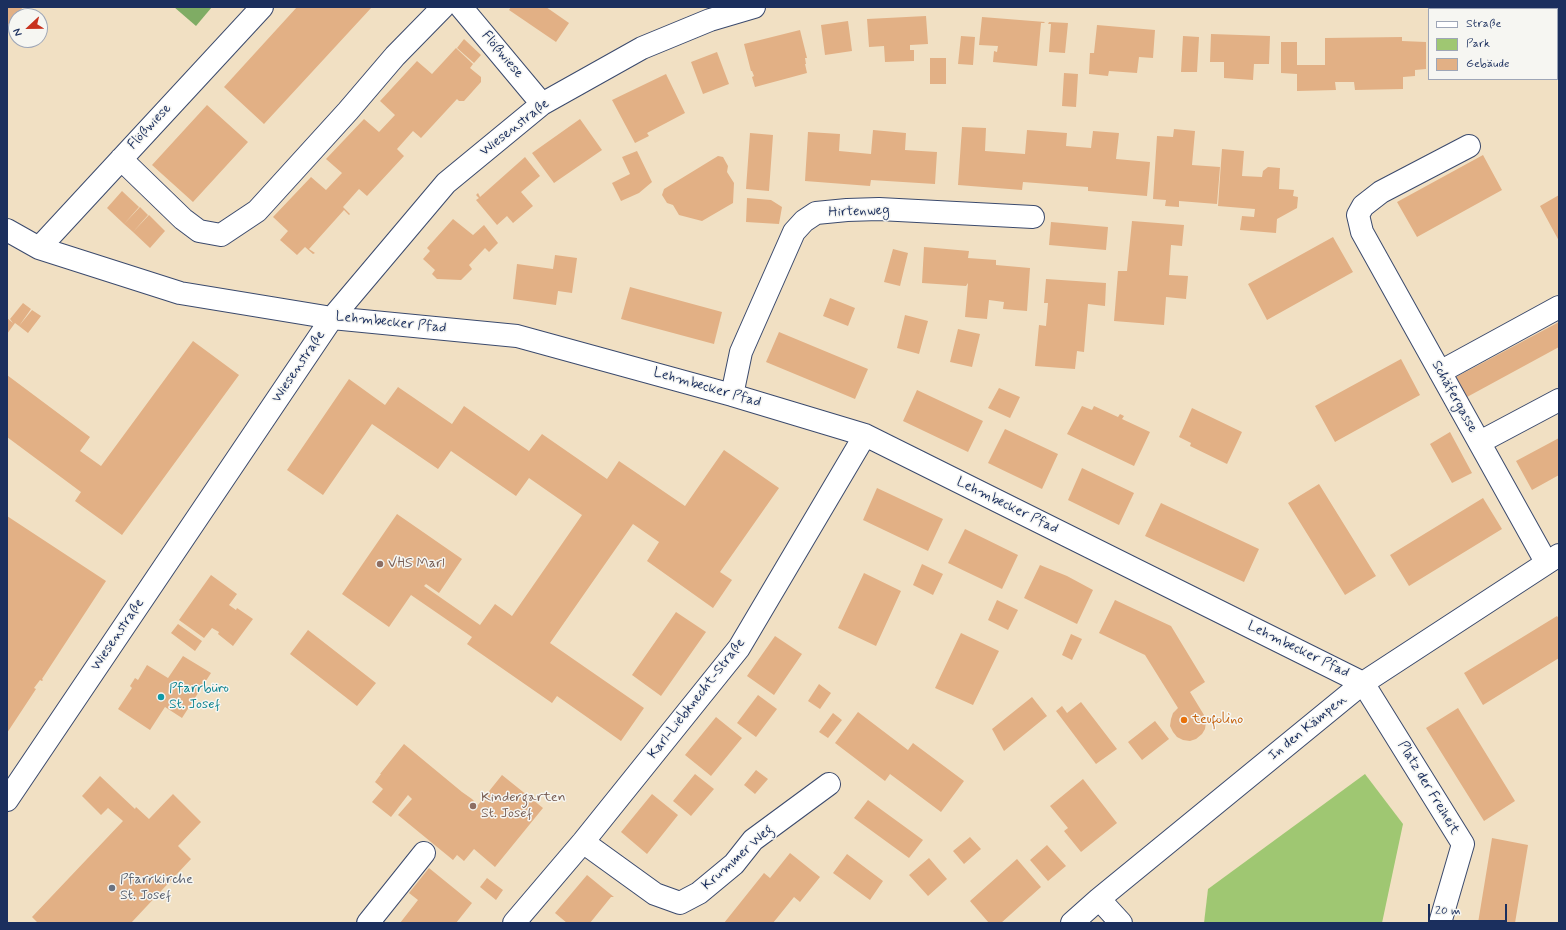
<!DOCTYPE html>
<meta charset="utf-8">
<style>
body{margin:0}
#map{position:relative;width:1566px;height:930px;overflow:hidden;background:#f1e0c3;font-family:Mynerve,sans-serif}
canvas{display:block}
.frame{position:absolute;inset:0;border:8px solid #1b2f5e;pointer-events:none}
.legend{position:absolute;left:1428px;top:8px;width:130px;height:72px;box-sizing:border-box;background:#f6f6f2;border:1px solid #9ea6b7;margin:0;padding:5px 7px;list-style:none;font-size:12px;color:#1b2f5e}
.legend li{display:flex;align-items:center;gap:8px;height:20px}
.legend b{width:20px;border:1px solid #9ea6b7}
.north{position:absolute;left:8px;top:8px;width:40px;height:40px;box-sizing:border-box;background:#f6f6f2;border:1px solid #9ea6b7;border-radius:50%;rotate:248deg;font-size:11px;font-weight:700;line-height:16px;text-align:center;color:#1b2f5e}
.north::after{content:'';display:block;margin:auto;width:14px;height:18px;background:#c8321e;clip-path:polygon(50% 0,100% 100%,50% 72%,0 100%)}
.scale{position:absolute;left:1428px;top:904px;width:79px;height:18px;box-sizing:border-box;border:2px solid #1b2f5e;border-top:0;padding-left:5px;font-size:12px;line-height:14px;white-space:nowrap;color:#1b2f5e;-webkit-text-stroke:3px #f6f6f2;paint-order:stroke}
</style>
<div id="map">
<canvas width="1566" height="930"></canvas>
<div class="frame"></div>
<ul class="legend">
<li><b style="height:5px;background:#fff"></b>Straße</li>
<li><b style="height:11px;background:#9fc772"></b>Park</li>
<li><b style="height:11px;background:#e2b085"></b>Gebäude</li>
</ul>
<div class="north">N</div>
<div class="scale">20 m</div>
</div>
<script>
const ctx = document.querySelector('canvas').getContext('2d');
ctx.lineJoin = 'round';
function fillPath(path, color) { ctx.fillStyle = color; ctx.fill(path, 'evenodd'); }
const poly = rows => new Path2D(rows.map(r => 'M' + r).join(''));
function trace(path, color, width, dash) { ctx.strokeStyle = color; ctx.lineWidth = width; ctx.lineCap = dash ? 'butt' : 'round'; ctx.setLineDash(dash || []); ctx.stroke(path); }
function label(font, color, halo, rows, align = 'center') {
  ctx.font = font + ' Mynerve,sans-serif'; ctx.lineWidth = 3; ctx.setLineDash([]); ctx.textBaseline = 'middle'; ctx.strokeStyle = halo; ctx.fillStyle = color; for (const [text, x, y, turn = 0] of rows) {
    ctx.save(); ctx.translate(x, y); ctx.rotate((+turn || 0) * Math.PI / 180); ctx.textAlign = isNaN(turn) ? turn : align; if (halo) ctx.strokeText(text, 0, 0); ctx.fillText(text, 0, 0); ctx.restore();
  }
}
fillPath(poly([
 [1365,774,1403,824,1382,923,1204,923,1208,889]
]), '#9fc772');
fillPath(poly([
 [174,7,212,7,196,26]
]), '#7fac64');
fillPath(poly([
 [7,7,23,7,7,26],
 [297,7,372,7,264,124,224,87],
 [511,7,546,7,569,23,556,42,509,10],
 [926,16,928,44,910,45,910,50,914,50,914,61,885,62,884,46,869,47,867,19],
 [982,17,1045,22,1044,23,1041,23,1037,66,993,62,994,51,997,52,998,46,979,45],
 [848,21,852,51,825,55,821,25],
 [1049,22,1068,23,1065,53,1049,52,1051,24,1048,24],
 [1097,25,1155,30,1153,58,1139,57,1137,73,1109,71,1108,76,1089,74,1090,53,1094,53],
 [1557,28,1559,28,1559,77,1557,78],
 [800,30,807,58,805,58,806,64,805,64,807,73,755,87,752,77,754,76,752,71,751,71,744,44],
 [1211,34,1270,36,1269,64,1254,64,1253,80,1224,78,1224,62,1210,62],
 [961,36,975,37,973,65,958,64],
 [1183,36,1199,37,1197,72,1181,72],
 [1402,37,1402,41,1426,42,1426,69,1415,70,1415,76,1403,77,1403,89,1355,90,1354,82,1335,82,1336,90,1297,91,1297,74,1281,73,1281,42,1297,42,1297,65,1325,65,1325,38],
 [464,39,481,55,474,63,457,48],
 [456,48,473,64,470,68,481,77,481,82,464,101,459,101,457,99,421,138,413,131,397,149,404,156,367,196,359,189,343,207,350,214,349,215,344,210,309,249,315,253,313,254,305,247,297,255,280,240,288,231,273,217,311,177,326,190,342,173,326,159,364,119,379,132,395,115,380,101,417,61,432,74],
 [717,52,729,84,703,94,691,62],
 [930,58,946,58,946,84,930,84],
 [1064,73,1078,74,1076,107,1062,106],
 [666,74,685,113,647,133,649,136,635,143,612,100],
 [207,105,248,142,193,202,152,165],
 [580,119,602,150,554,183,532,153],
 [962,127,986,128,985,151,1025,154,1027,130,1067,133,1066,146,1091,148,1093,131,1119,133,1116,159,1150,162,1147,196,1088,191,1088,187,1023,182,1022,190,958,185],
 [1174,129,1195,131,1192,165,1220,167,1217,204,1179,201,1179,207,1165,206,1166,200,1153,199,1157,136,1173,137],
 [873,130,906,133,905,150,937,152,935,184,871,180,870,186,805,181,808,132,840,134,839,151,871,154],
 [750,133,773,135,769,191,746,189],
 [1222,149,1244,151,1242,176,1262,177,1263,171,1268,167,1280,168,1279,189,1294,190,1293,196,1298,197,1297,208,1277,219,1276,233,1240,230,1242,216,1254,217,1255,209,1218,206],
 [637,151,652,182,639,193,621,201,612,183,630,174,622,157],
 [1483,155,1502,190,1417,237,1397,202],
 [718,156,723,157,728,166,727,172,734,183,733,203,702,221,679,215,673,205,667,203,662,195,664,189],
 [525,157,540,176,521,192,533,206,513,223,507,216,497,225,476,200,479,198,476,195,478,193,480,197],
 [122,191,139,207,124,224,107,208],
 [1559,195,1559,241,1540,206],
 [747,198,771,200,782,207,779,224,746,222],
 [140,207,148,215,133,232,124,224],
 [149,215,165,231,150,248,133,232],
 [453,219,473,235,484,225,498,243,489,252,485,248,469,265,472,269,461,280,437,279,432,274,435,270,423,259,430,251,427,248],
 [1132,221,1184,225,1182,246,1171,245,1169,275,1188,276,1186,299,1166,297,1164,325,1114,321,1118,271,1127,271],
 [1051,222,1108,227,1106,250,1049,245],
 [1333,237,1353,272,1267,320,1248,284],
 [924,247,969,251,968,258,996,260,996,265,1030,268,1027,311,1003,309,1004,302,989,300,987,319,965,317,968,283,966,286,922,283],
 [893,249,908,253,900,286,884,282],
 [555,255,577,258,572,293,558,291,556,305,513,299,517,264,553,269],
 [1046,279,1106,283,1105,306,1088,304,1084,352,1077,351,1075,369,1035,366,1039,325,1046,326,1048,303,1044,303],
 [630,287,722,312,714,344,621,319],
 [830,298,855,308,848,326,823,316],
 [23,303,31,309,19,326,15,323,7,334,7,318,13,323,10,319],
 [32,310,41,316,28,333,19,326],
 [905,315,928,321,919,354,897,348],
 [1559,322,1559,347,1467,397,1456,377],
 [958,329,980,334,972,367,950,362],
 [779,332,868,369,855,399,766,362],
 [193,341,239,375,122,535,75,501,81,492,7,437,7,375,90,437,80,451,101,466],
 [1401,359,1420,395,1335,442,1315,406],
 [349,379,385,405,398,387,452,424,464,406,529,451,542,434,607,479,619,461,685,506,724,450,779,488,720,572,732,580,713,608,647,561,659,542,633,524,550,643,644,708,621,741,557,696,552,703,467,644,472,637,411,595,389,627,342,594,397,514,462,559,439,593,426,584,424,586,480,625,495,604,512,616,582,515,529,478,516,496,451,451,438,469,372,424,323,495,287,470],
 [999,388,1020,397,1010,418,988,408],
 [917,390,983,421,968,452,903,421],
 [1082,406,1092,410,1094,406,1118,417,1120,414,1124,416,1122,419,1150,432,1134,466,1067,434],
 [1192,408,1242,432,1227,464,1190,446,1191,443,1179,437],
 [1005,429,1058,454,1042,489,988,463],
 [1450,432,1472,473,1452,483,1430,444],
 [1559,438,1559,475,1532,490,1516,461],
 [1082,468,1134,493,1119,525,1068,500],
 [1319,484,1376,576,1345,595,1288,503],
 [877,488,943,519,928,551,863,520],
 [1483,498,1502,529,1409,586,1390,555],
 [1161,503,1259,549,1244,582,1145,536],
 [7,516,106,581,42,679,43,680,42,681,40,680,34,688,36,689,7,733],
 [965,529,1018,555,1002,589,948,563],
 [922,564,943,574,933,595,913,585],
 [1040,565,1067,576,1093,590,1077,624,1024,598],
 [864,573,901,591,876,646,838,628],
 [211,575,237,594,229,605,236,610,237,608,253,619,233,646,218,634,219,632,212,628,204,638,179,620],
 [997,600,1018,610,1008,630,988,620],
 [1115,600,1171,626,1205,682,1190,692,1204,715,1206,722,1205,729,1202,734,1196,739,1190,741,1183,740,1177,737,1173,732,1170,726,1171,719,1173,713,1178,708,1145,655,1099,633],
 [676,612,706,632,661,696,632,675],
 [1557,616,1559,619,1559,658,1483,705,1464,673],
 [178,624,202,641,195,651,171,633],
 [308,630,376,683,357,706,290,654],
 [961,633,999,651,973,705,935,688],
 [1071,634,1082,639,1072,660,1062,655],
 [775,636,802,654,774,695,747,676],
 [183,656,211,673,182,718,165,707,150,730,118,709,132,688,130,686,135,678,138,680,147,665,168,678],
 [819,684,831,693,820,709,808,701],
 [758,695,777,709,756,737,737,723],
 [1032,697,1047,716,1004,751,992,729],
 [1081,702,1117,749,1096,764,1056,711,1062,706,1067,713],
 [1458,708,1515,801,1484,821,1426,728],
 [858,712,908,750,913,743,964,781,941,812,890,774,885,781,835,743],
 [833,713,842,720,828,738,819,732],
 [716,717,742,738,711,776,685,755],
 [1155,721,1169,739,1142,760,1128,742],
 [404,744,462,792,472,799,478,805,502,775,543,808,495,867,474,849,464,861,457,855,453,860,398,815,412,799,408,795,391,817,372,802,383,789,375,782,381,774,380,774],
 [756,770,768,779,755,794,744,785],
 [695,774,714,789,691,816,673,801],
 [100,776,135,809,136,807,149,819,173,794,201,822,178,846,191,859,131,923,38,923,32,917,123,821,108,808,101,815,82,796],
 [1083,779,1117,823,1081,852,1064,831,1068,828,1050,806],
 [652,794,678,815,647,854,621,832],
 [868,800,923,840,909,858,854,818],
 [970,837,981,849,964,864,953,851],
 [1492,838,1528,845,1515,923,1478,923],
 [1047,845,1066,866,1048,881,1030,860],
 [790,853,820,877,800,902,794,897,773,923,724,923,764,873,770,878],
 [847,854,883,881,870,900,833,873],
 [929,858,947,879,928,896,909,875],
 [1017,859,1041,887,1001,923,989,923,970,901],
 [429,868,472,903,456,923,400,923,418,900,409,893],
 [587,875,614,897,611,897,590,923,567,923,555,913],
 [487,878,503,890,496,900,480,887]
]), '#e2b085');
const minor = poly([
 [461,7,542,104],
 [1469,146,1381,192,1363,206,1358,215,1362,232,1546,562],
 [121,159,183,219,199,231,221,235,257,211,348,111,395,56,443,7],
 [7,230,39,248,180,293,332,318,517,336,732,395,865,435,1363,683,1463,844,1440,923],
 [39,248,262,7],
 [1440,372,1559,307],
 [732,395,741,352,794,232,804,221,816,213,847,210,879,209,1033,217],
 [1480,442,1559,400],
 [7,800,332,318,446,183,542,104,642,48,710,20,754,7],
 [583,842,655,894,680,903,699,893,734,864,753,840,829,784],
 [1099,899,1121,923],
 [368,923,424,853],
 [514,923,583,842,739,648,865,435],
 [1072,923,1099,899,1363,683,1559,555]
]);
trace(minor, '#3b4a6d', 24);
trace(minor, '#fff', 22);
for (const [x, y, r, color] of [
 [380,564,4,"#8d6e63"],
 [161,697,4,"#0f9aa8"],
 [1184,720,4,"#e8710a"],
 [473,806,4,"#8d6e63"],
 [112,888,4,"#6b7280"]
]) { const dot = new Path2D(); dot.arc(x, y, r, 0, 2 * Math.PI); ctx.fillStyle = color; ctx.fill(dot); trace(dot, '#f6f6f2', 1.5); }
label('14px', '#1b2f5e', '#f6f6f2', [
 ["Flößwiese",502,55,50],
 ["Flößwiese",150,127,-47],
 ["Wiesenstraße",515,128,-38],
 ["Hirtenweg",859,212,-2],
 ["Lehmbecker Pfad",391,323,6],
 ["Wiesenstraße",299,367,-56],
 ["Lehmbecker Pfad",707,388,16],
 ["Schäfergasse",1454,397,61],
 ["Lehmbecker Pfad",1007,506,26],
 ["Wiesenstraße",118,635,-56],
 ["Lehmbecker Pfad",1298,650,26],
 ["Karl-Liebknecht-Straße",697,699,-52],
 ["In den Kämpen",1308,728,-39],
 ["Platz der Freiheit",1428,788,59],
 ["Krummer Weg",738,858,-42]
]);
label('14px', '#785e54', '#f6f6f2', [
 ["VHS Marl",388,564],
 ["Kindergarten",481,798],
 ["St. Josef",481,814]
], 'left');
label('14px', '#0d838f', '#f6f6f2', [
 ["Pfarrbüro",169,689],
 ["St. Josef",169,705]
], 'left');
label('14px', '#c56008', '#f6f6f2', [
 ["teufolino",1192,720]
], 'left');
label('14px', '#5b616d', '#f6f6f2', [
 ["Pfarrkirche",120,880],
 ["St. Josef",120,896]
], 'left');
</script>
